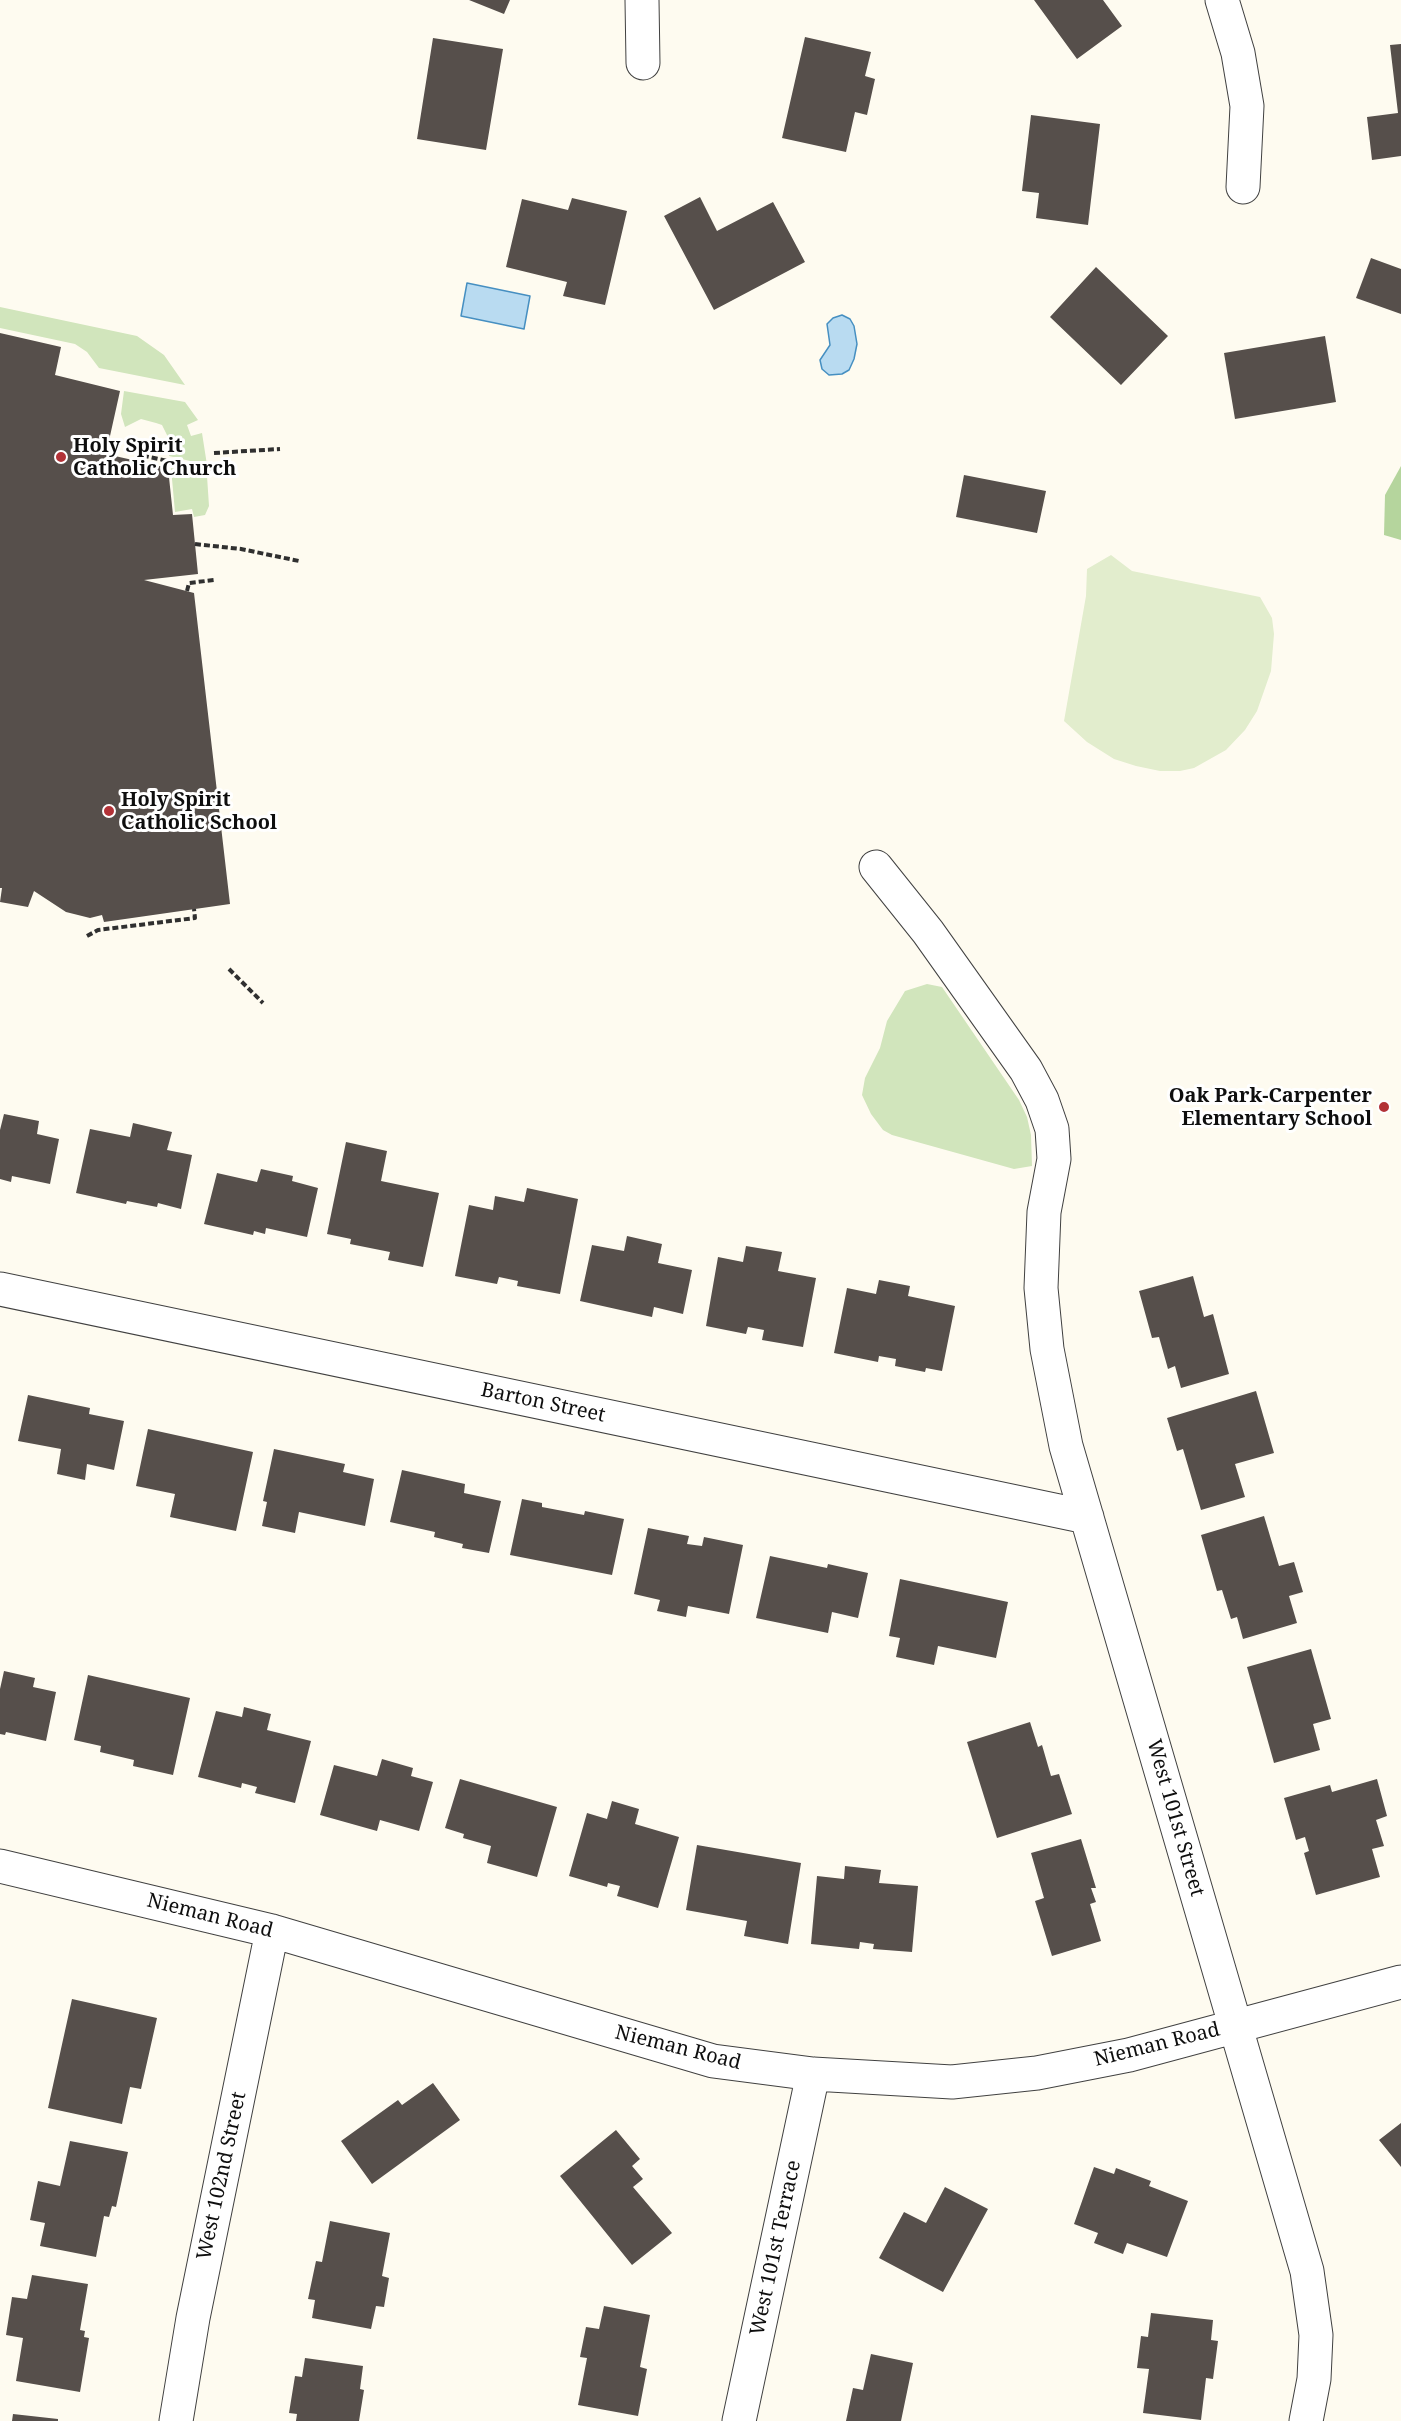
<!DOCTYPE html>
<style>
body{margin:0}
canvas{display:block;background:#fefbf0}
</style>
<canvas width="1401" height="2421"></canvas>
<script>
const ctx = document.querySelector('canvas').getContext('2d');
ctx.lineJoin = 'round';
function fillPath(path, color) { ctx.fillStyle = color; ctx.fill(path, 'evenodd'); }
const poly = rows => new Path2D(rows.map(r => 'M' + r).join(''));
function trace(path, color, width, dash) { ctx.strokeStyle = color; ctx.lineWidth = width; ctx.lineCap = dash ? 'butt' : 'round'; ctx.setLineDash(dash || []); ctx.stroke(path); }
function label(font, color, halo, rows, align = 'center') {
  ctx.font = font + ' "Noto Serif",serif'; ctx.lineWidth = 6; ctx.setLineDash([]); ctx.textBaseline = 'middle'; ctx.strokeStyle = halo; ctx.fillStyle = color; for (const [text, x, y, turn = 0] of rows) {
    ctx.save(); ctx.translate(x, y); ctx.rotate((+turn || 0) * Math.PI / 180); ctx.textAlign = isNaN(turn) ? turn : align; if (halo) ctx.strokeText(text, 0, 0); ctx.fillText(text, 0, 0); ctx.restore();
  }
}
fillPath(poly([
 [0,307,137,336,164,355,185,385,99,368,87,352,75,344,0,328],
 [124,391,185,402,198,420,187,425,191,436,202,433,207,465,169,456,171,448,169,439,162,425,156,423,141,419,125,427,121,414],
 [171,468,207,476,209,506,205,515,194,517,192,509,175,512],
 [927,984,942,987,1019,1100,1027,1117,1031,1135,1032,1166,1014,1169,892,1135,883,1130,871,1114,862,1095,865,1078,880,1048,887,1021,905,991]
]), '#d1e5bc');
fillPath(poly([
 [1401,466,1401,540,1384,535,1385,495]
]), '#b5d59d');
fillPath(poly([
 [1111,555,1132,571,1260,597,1272,618,1274,634,1271,671,1257,711,1245,730,1226,750,1194,768,1180,771,1160,771,1136,766,1114,759,1087,742,1064,721,1086,596,1087,569]
]), '#e2edcd');
const water = poly([
 [467,283,530,296,524,329,461,316,467,283],
 [842,315,850,319,854,326,857,344,854,359,849,370,842,374,829,375,822,369,820,360,830,345,827,324,833,318,842,315]
]);
fillPath(water, '#b9dbf1');
trace(water, '#468fc1', 1.5);
fillPath(poly([
 [469,0,510,0,504,14],
 [1034,0,1103,0,1122,26,1077,59],
 [805,37,871,52,865,76,875,79,867,115,855,112,846,152,782,138],
 [433,38,503,49,486,150,417,139],
 [1401,44,1401,156,1372,160,1367,117,1398,113,1390,45],
 [1031,115,1100,124,1088,225,1036,218,1039,193,1022,191],
 [700,197,717,231,773,202,805,262,714,310,664,216],
 [572,198,627,211,605,305,563,296,567,282,506,267,522,199,568,210],
 [1371,258,1401,269,1401,314,1356,298],
 [1096,267,1168,336,1121,385,1050,317],
 [0,333,61,347,55,375,120,391,106,454,168,468,173,515,192,514,198,574,144,580,194,593,230,904,104,922,102,915,90,918,66,912,34,891,28,907,0,902,2,888,0,888],
 [1325,336,1336,402,1235,419,1224,353],
 [964,475,1046,491,1037,533,956,517],
 [4,1114,39,1121,37,1134,59,1139,50,1184,12,1176,11,1182,0,1179,0,1130],
 [133,1123,172,1132,167,1150,192,1155,181,1209,158,1203,157,1207,127,1201,126,1204,76,1193,90,1129,130,1137],
 [346,1142,387,1151,381,1181,439,1193,423,1267,388,1260,390,1252,350,1244,351,1239,327,1234],
 [261,1169,293,1176,292,1181,318,1188,307,1237,266,1228,265,1234,254,1231,253,1235,204,1224,217,1173,257,1182],
 [527,1188,578,1199,560,1294,517,1286,518,1281,499,1277,497,1284,455,1276,469,1205,493,1210,495,1196,524,1202],
 [627,1236,662,1244,658,1263,692,1270,683,1314,654,1307,652,1317,580,1301,592,1245,624,1251],
 [746,1246,782,1252,778,1271,816,1278,803,1347,762,1340,764,1330,748,1327,746,1334,706,1326,718,1257,743,1262],
 [1193,1276,1204,1317,1213,1314,1229,1374,1181,1388,1175,1366,1168,1369,1159,1337,1152,1338,1139,1291],
 [879,1280,910,1286,908,1296,955,1306,942,1371,926,1368,925,1372,895,1366,896,1359,879,1356,878,1362,834,1353,847,1288,876,1294],
 [1256,1391,1274,1453,1235,1464,1245,1497,1201,1510,1183,1449,1177,1451,1167,1418],
 [28,1395,90,1408,89,1414,124,1421,114,1470,87,1464,85,1480,57,1474,61,1449,18,1441],
 [148,1429,253,1452,236,1531,170,1517,175,1494,136,1486],
 [274,1449,345,1464,343,1472,374,1479,365,1526,299,1512,295,1533,262,1526,267,1502,263,1501],
 [402,1470,465,1484,464,1493,501,1501,489,1553,462,1548,463,1544,434,1537,435,1532,390,1522],
 [522,1499,542,1503,542,1507,584,1515,585,1511,624,1519,612,1575,510,1555],
 [1264,1516,1279,1566,1294,1562,1303,1592,1289,1596,1297,1623,1243,1639,1237,1617,1231,1619,1222,1590,1217,1591,1201,1535],
 [648,1528,689,1536,687,1544,702,1546,704,1537,743,1545,729,1614,688,1606,686,1617,657,1611,660,1600,634,1594],
 [770,1556,827,1568,828,1564,868,1573,858,1618,832,1612,828,1633,756,1618],
 [900,1579,1008,1602,996,1658,938,1646,934,1665,896,1657,900,1638,889,1636],
 [1311,1649,1331,1719,1313,1724,1320,1750,1274,1763,1247,1667],
 [4,1671,35,1678,33,1687,56,1692,46,1741,6,1732,5,1735,0,1734,0,1689],
 [88,1675,190,1698,173,1775,133,1766,134,1760,100,1752,101,1746,74,1740],
 [244,1707,271,1714,267,1730,311,1741,295,1803,255,1793,257,1787,242,1783,241,1788,198,1777,216,1711,242,1717],
 [1030,1722,1038,1747,1042,1745,1051,1776,1059,1774,1072,1814,997,1838,967,1742],
 [382,1759,413,1768,411,1776,433,1782,419,1831,380,1820,377,1831,320,1815,334,1765,377,1776],
 [460,1779,557,1807,537,1877,487,1863,491,1846,463,1838,464,1834,445,1828],
 [1377,1779,1387,1816,1376,1820,1384,1846,1372,1849,1380,1877,1316,1895,1304,1853,1309,1851,1305,1837,1296,1840,1284,1798,1330,1785,1332,1792],
 [612,1801,639,1809,635,1824,679,1837,658,1908,617,1896,620,1886,608,1883,607,1887,569,1876,587,1813,607,1819],
 [1081,1839,1096,1888,1091,1888,1096,1902,1090,1904,1101,1941,1052,1956,1035,1901,1044,1898,1031,1853],
 [697,1845,801,1863,788,1944,744,1936,747,1921,686,1910],
 [845,1866,881,1870,879,1883,918,1886,912,1952,873,1949,874,1944,860,1942,859,1949,811,1944,817,1876,844,1879],
 [72,1999,157,2018,141,2089,130,2087,122,2124,48,2108],
 [433,2083,460,2120,372,2184,341,2141,398,2100,402,2105],
 [1401,2123,1401,2167,1379,2140],
 [616,2130,640,2159,632,2166,643,2179,633,2187,672,2233,632,2265,560,2176],
 [70,2141,128,2152,116,2207,112,2206,109,2217,104,2216,96,2257,40,2246,45,2223,30,2220,38,2181,60,2186],
 [1094,2167,1114,2174,1116,2168,1151,2181,1149,2186,1188,2201,1167,2257,1127,2243,1123,2254,1094,2243,1098,2233,1074,2224],
 [945,2187,988,2209,943,2292,879,2258,904,2212,926,2223],
 [330,2221,390,2233,382,2276,389,2278,384,2307,376,2306,371,2329,312,2318,315,2300,308,2299,316,2261,322,2262],
 [32,2275,88,2284,80,2330,85,2331,84,2337,89,2338,80,2392,16,2381,23,2338,6,2335,12,2297,27,2299],
 [604,2306,650,2315,640,2367,647,2369,638,2416,578,2405,587,2358,580,2357,586,2327,599,2329],
 [1151,2313,1213,2320,1211,2340,1218,2341,1213,2379,1206,2378,1201,2420,1143,2413,1149,2369,1137,2368,1141,2336,1148,2337],
 [871,2354,913,2363,901,2421,846,2421,853,2388,863,2390],
 [305,2358,363,2366,360,2389,364,2390,359,2421,296,2421,297,2414,289,2413,295,2376,302,2377],
 [13,2414,58,2419,58,2421,12,2421]
]), '#564f4b');
const minor = poly([
 [642,0,643,63],
 [1222,0,1238,53,1247,106,1243,187],
 [876,867,928,932,1026,1070,1042,1100,1052,1129,1054,1159,1044,1212,1041,1288,1047,1349,1066,1446,1307,2271,1316,2335,1314,2379,1306,2421],
 [0,1289,1087,1517],
 [0,1866,272,1931,713,2061,813,2074,952,2082,1037,2073,1129,2055,1401,1982],
 [176,2421,193,2318,272,1931],
 [739,2421,813,2074]
]);
trace(minor, '#414141', 35);
trace(poly([
 [214,453,280,449],
 [139,461,140,455,215,471],
 [195,544,241,549,299,561],
 [187,591,189,583,214,580],
 [87,936,98,930,195,918,194,909],
 [229,969,263,1003]
]), '#303030', 4, [6, 3]);
trace(minor, '#fff', 33);
for (const [x, y, r, color] of [
 [61,457,6,"#b23237"],
 [109,811,6,"#b23237"],
 [1384,1107,6,"#b23237"]
]) { const dot = new Path2D(); dot.arc(x, y, r, 0, 2 * Math.PI); ctx.fillStyle = color; ctx.fill(dot); trace(dot, '#fff', 2); }
label('bold 20px', '#0e0e0e', '#fff', [
 ["Holy Spirit",73,446],
 ["Catholic Church",73,469],
 ["Holy Spirit",121,800],
 ["Catholic School",121,823],
 ["Oak Park-Carpenter",1372,1096,"right"],
 ["Elementary School",1372,1119,"right"]
], 'left');
label('20px', '#0e0e0e', '#fff', [
 ["Barton Street",543,1403,12],
 ["West 101st Street",1175,1818,74],
 ["Nieman Road",210,1916,14],
 ["Nieman Road",1157,2045,-14],
 ["Nieman Road",678,2048,14],
 ["West 102nd Street",222,2176,-78],
 ["West 101st Terrace",776,2248,-78]
]);
</script>
